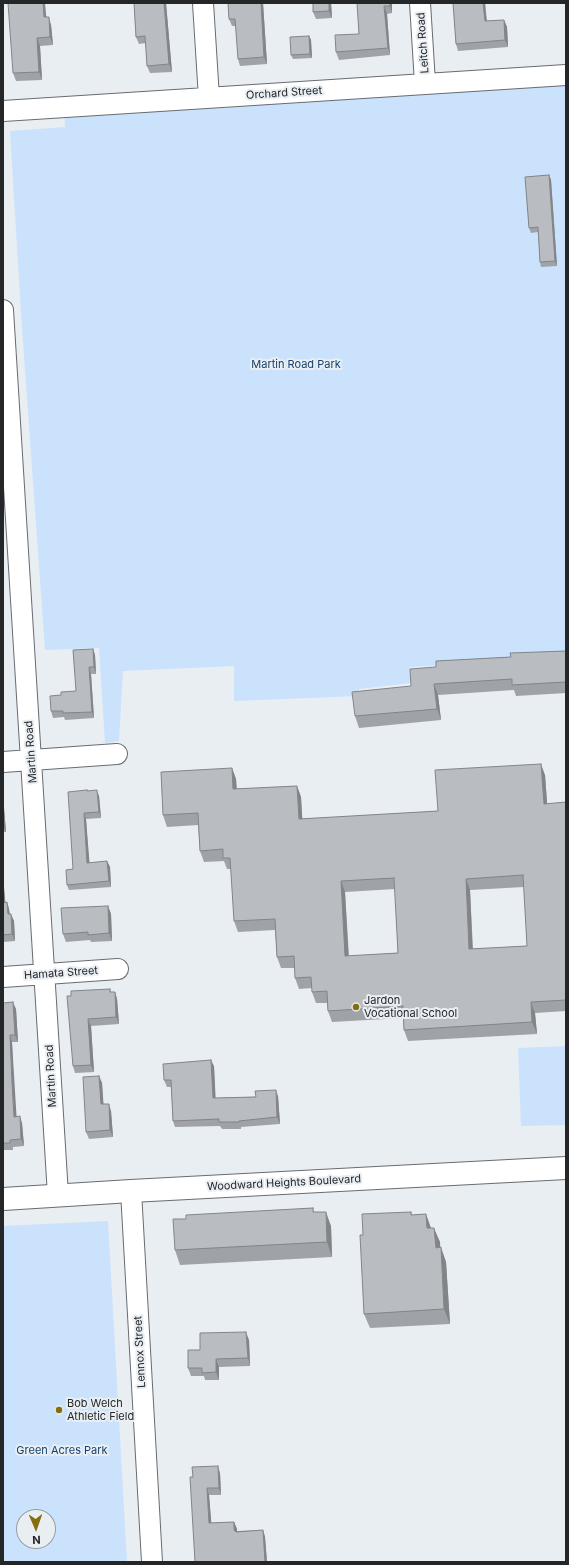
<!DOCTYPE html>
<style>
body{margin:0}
#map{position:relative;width:569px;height:1565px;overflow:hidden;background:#e9eef3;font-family:Inter,sans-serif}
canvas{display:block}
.frame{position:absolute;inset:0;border:4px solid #242628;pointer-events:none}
.north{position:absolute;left:16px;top:1509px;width:40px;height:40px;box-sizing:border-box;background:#e9eef3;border:1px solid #9a9ea2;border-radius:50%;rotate:178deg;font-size:11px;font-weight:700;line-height:16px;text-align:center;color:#242628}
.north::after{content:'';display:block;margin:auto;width:14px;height:18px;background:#856e0d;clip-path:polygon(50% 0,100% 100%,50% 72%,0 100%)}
</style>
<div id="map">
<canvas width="569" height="1565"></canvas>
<div class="frame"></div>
<div class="north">N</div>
</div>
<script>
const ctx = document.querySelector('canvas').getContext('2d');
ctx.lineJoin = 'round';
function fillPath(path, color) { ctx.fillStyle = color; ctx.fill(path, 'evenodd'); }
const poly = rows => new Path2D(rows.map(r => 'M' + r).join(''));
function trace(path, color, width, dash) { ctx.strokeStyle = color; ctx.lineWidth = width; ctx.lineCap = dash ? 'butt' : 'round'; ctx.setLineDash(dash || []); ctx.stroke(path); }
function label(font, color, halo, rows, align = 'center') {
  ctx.font = font + ' Inter,sans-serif'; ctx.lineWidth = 4; ctx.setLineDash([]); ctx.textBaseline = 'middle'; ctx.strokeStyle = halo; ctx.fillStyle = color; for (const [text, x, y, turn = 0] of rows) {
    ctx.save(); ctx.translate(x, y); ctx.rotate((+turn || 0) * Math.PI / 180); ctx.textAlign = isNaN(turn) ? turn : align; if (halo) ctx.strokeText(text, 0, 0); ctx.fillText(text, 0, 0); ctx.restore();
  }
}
fillPath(poly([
 [566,75,566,659,410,667,411,683,359,689,358,696,234,701,234,666,123,671,119,741,105,743,99,648,45,650,21,314,10,131,65,127,64,107],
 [566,1046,566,1125,521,1126,518,1048],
 [108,1221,127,1562,3,1562,3,1226],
 [24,1517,48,1517,48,1541,24,1541]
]), '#cbe2fc');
const minor = poly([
 [203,3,209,98],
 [420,3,425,83],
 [3,111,566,75],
 [3,310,58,1195],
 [3,762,117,754],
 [3,977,118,969],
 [131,1191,152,1562]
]);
const tertiary = poly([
 [3,1199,131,1191,566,1168]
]);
trace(minor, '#686c71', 22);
trace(tertiary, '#686c71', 24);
trace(minor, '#fff', 20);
trace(tertiary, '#fff', 22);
fillPath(poly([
 [134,3,166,3,172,72,150,73,147,66,146,43,139,44,136,37],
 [228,3,263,3,267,64,240,66,238,59,236,26,232,26,229,19],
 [313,3,331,3,332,18,316,19,313,12],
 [357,3,392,3,392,13,387,14,390,55,339,60,336,52,359,34],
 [453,3,485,3,487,21,504,20,507,27,508,47,458,51,456,44],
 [46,17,51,25,53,45,40,46,42,80,16,81,13,73],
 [309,36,311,40,312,58,293,59,291,55],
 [549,175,551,180,557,266,541,267,540,262,538,232,531,233,529,228],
 [93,649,95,655,96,674,91,674,94,718,65,720,64,717,53,718,51,711,61,695,76,691],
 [566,651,566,693,516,696,514,690,438,695,441,720,359,728,355,716,411,686,436,667,511,657],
 [232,768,236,779,237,789,297,786,301,797,302,819,438,811,545,775,547,804,566,802,566,1011,535,1013,537,1034,408,1041,404,1030,403,1018,332,1022,328,1011,327,1003,316,1003,312,992,312,988,299,989,295,978,295,968,281,968,277,957,275,930,238,932,234,921,231,869,227,869,224,861,204,862,200,851,198,825,167,827,163,815],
 [524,887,527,946,473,949,470,890],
 [395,889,398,953,349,956,345,892],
 [87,791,99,796,101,818,86,819,89,863,107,861,110,867,111,887,69,890,67,885,73,869],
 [3,804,4,808,6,832,3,832],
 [3,876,5,902,7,902,9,909,10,914,14,921,15,941,3,942],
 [108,906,111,914,112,941,91,942,90,940,66,942,63,934],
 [110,989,111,992,115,992,117,999,119,1024,91,1026,94,1072,75,1073,73,1066,71,996],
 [3,1003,16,1009,18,1042,12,1042,14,1090,16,1117,22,1123,24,1146,13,1147,13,1150,3,1150],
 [214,1066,215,1098,278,1096,280,1124,241,1127,241,1129,222,1129,220,1126,175,1127,173,1121,171,1087,167,1087,164,1080],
 [99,1076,102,1083,103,1104,111,1111,113,1137,89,1139,86,1132],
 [313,1208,314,1212,331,1226,332,1257,180,1265,175,1250,186,1219],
 [411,1212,412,1215,426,1214,431,1228,440,1242,440,1248,446,1262,450,1324,370,1328,364,1314,363,1235],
 [249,1340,250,1366,219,1367,219,1380,205,1380,204,1376,191,1376,188,1368,200,1350],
 [220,1473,221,1495,209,1495,211,1523,234,1522,237,1529,237,1531,263,1530,265,1537,267,1562,195,1562,193,1477]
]), '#9fa3a7');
fillPath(poly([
 [43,3,45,3,47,25,44,17],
 [164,3,166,3,172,72,169,64],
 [261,3,263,3,267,64,264,57],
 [329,3,331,3,332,18,329,11],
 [390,3,392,3,392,13,390,6],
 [483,3,485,3,487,28,485,21],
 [384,6,387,14,390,55,388,48],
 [49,17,51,25,53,45,50,37],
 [504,20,507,27,508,47,505,40],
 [309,36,311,40,312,58,310,54],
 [37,38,40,46,42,80,39,72],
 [549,175,551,180,557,266,555,261],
 [93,649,95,655,96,674,94,667],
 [89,667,91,674,94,718,92,712],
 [434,684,438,695,441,720,437,709],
 [541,764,545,775,548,815,544,804],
 [232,768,236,779,237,801,233,789],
 [297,786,301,797,303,830,299,819],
 [97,790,99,796,101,818,99,812],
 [3,804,4,808,6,832,3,825],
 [84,813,86,819,90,869,87,863],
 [107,861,110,867,111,887,109,881],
 [3,876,6,909,3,903],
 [466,879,470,890,473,960,469,949],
 [341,881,345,892,349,967,345,956],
 [7,902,9,909,10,921,8,914],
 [108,906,111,914,112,941,109,933],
 [11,914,14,921,15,941,12,934],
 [115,992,117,999,119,1024,116,1017],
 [13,1002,16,1009,18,1042,15,1035],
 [531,1002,535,1013,537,1034,532,1022],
 [88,1019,91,1026,94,1072,91,1065],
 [10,1035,12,1042,17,1124,14,1117],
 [211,1060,214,1066,216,1105,213,1098],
 [99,1076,102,1083,104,1111,101,1104],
 [276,1090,278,1096,280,1124,277,1117],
 [109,1104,111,1111,113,1137,110,1130],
 [20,1116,22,1123,24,1146,21,1139],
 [326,1212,331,1226,332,1257,327,1242],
 [426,1214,431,1229,427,1228],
 [434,1228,440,1242,441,1262,436,1248],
 [441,1247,446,1262,450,1324,444,1309],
 [246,1332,249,1340,250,1366,248,1358],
 [216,1359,219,1367,219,1380,216,1372],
 [218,1466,220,1473,221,1495,219,1488],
 [207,1488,209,1495,212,1530,209,1523],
 [234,1522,237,1529,237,1537,234,1530],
 [263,1530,265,1537,267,1562,265,1562]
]), '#828488');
const building = poly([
 [8,3,43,3,44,17,49,17,50,37,37,38,39,72,13,73,8,3],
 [134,3,164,3,169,64,147,66,145,36,136,37,134,3],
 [228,3,261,3,264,57,238,59,235,19,229,19,228,3],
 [313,3,329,3,329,11,313,12,313,3],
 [357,3,390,3,390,6,384,6,388,48,336,52,335,35,359,34,357,3],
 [453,3,483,3,485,21,504,20,505,40,456,44,453,3],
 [309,36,310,54,291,55,290,37,309,36],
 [549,175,555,261,540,262,538,227,529,228,525,177,549,175],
 [93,649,94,667,89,667,92,712,63,713,63,711,51,711,50,696,61,695,61,692,76,691,73,650,93,649],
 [566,651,566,682,512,685,512,679,434,684,437,709,355,716,352,692,411,686,410,669,436,667,436,661,511,657,510,653,566,651],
 [541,764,544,804,566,802,566,1000,531,1002,532,1022,404,1030,403,1006,328,1011,327,991,312,992,311,977,295,978,294,956,277,957,275,919,234,921,230,858,223,858,223,849,200,851,198,813,163,815,161,772,232,768,233,789,297,786,299,819,438,811,435,770,541,764],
 [523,875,527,946,469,949,466,879,523,875],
 [394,878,398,953,345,956,341,881,394,878],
 [87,790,87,791,97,790,99,812,84,813,87,863,107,861,109,881,67,885,66,870,73,869,68,792,87,790],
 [3,900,3,903,7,902,8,914,11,914,12,934,3,935,3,900],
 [108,906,109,933,88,935,88,932,63,934,61,908,108,906],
 [110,989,110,992,115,992,116,1017,88,1019,91,1065,73,1066,67,996,71,996,71,991,110,989],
 [13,1002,15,1035,10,1035,12,1083,14,1117,20,1116,21,1139,10,1140,10,1143,3,1143,3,1003,13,1002],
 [211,1060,213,1098,256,1097,255,1091,276,1090,277,1117,239,1121,239,1122,219,1122,219,1119,173,1121,171,1080,164,1080,163,1064,211,1060],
 [99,1076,101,1104,109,1104,110,1130,86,1132,83,1077,99,1076],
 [313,1208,313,1212,326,1212,327,1242,175,1250,173,1219,186,1219,186,1215,313,1208],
 [411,1212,411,1215,426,1214,427,1228,434,1228,436,1248,441,1247,444,1309,364,1314,360,1235,363,1235,362,1214,411,1212],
 [246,1332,248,1358,216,1359,216,1372,202,1373,202,1368,188,1368,188,1350,200,1350,200,1333,246,1332],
 [218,1466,219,1488,207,1488,209,1523,234,1522,234,1530,236,1532,263,1530,265,1562,195,1562,190,1477,193,1477,192,1467,218,1466]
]);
fillPath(building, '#b9bdc2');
trace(building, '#828488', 1);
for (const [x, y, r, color] of [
 [356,1007,4,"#856e0d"],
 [59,1410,4,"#856e0d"]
]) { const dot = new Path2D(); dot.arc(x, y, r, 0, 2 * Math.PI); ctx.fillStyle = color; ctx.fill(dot); trace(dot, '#e9eef3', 1.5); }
label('11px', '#242628', '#e9eef3', [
 ["Leitch Road",423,43,-94],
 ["Orchard Street",284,93,-4],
 ["Martin Road",31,752,-94],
 ["Hamata Street",61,973,-4],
 ["Martin Road",51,1076,-93],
 ["Woodward Heights Boulevard",284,1183,-3],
 ["Lennox Street",140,1352,-93]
]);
label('11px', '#16416f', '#e9eef3', [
 ["Martin Road Park",296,365],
 ["Green Acres Park",62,1451]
]);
label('11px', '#242628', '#e9eef3', [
 ["Jardon",364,1001],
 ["Vocational School",364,1014],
 ["Bob Welch",67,1404],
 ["Athletic Field",67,1417]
], 'left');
</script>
